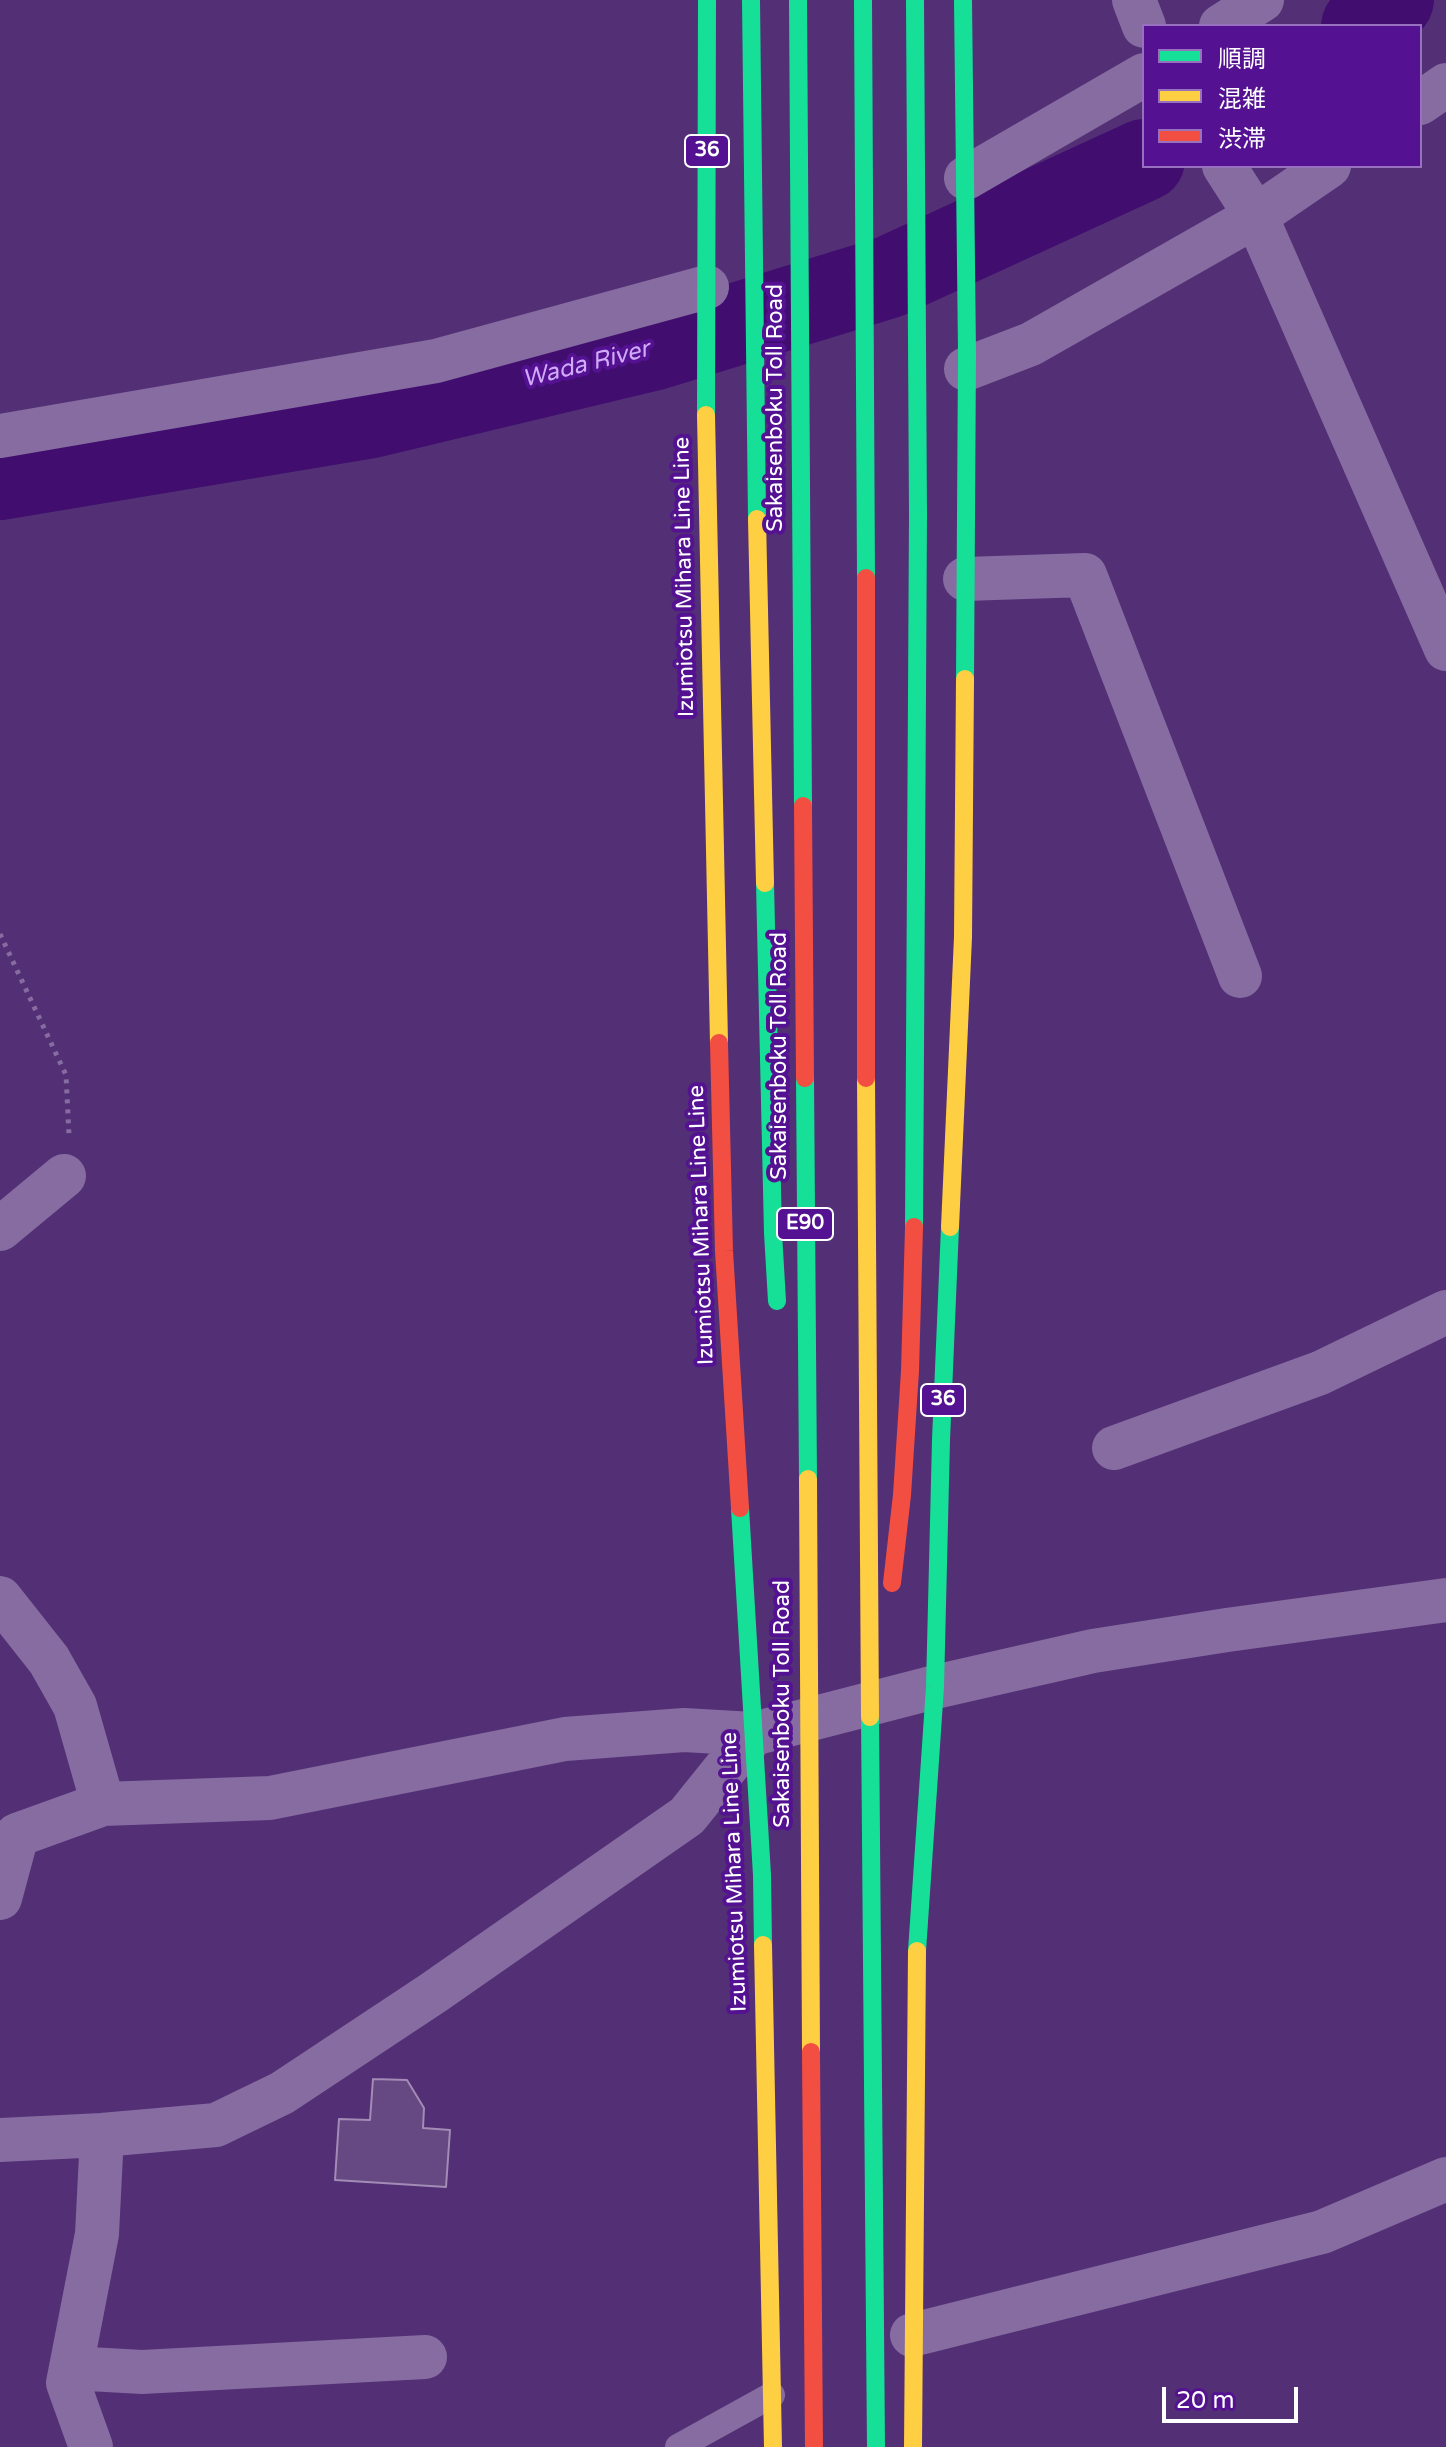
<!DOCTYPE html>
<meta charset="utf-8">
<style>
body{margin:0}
#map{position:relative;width:1446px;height:2447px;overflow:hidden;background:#532f75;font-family:"Varela Round","Noto Sans JP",sans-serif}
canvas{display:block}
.legend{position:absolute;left:1142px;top:24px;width:280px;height:144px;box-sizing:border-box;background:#541292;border:2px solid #9871be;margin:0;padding:10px 14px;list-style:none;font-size:24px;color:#fff}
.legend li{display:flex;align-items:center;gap:16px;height:40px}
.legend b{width:40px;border:2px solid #9871be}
.scale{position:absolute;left:1162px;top:2387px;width:136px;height:36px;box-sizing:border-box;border:4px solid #fff;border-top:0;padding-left:10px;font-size:24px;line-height:28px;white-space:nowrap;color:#fff;-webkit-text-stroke:6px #541292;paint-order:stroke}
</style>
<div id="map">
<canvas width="1446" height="2447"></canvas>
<ul class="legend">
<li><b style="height:10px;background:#16e098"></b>順調</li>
<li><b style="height:10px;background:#ffcf43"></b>混雑</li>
<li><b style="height:10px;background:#f24e42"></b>渋滞</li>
</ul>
<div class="scale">20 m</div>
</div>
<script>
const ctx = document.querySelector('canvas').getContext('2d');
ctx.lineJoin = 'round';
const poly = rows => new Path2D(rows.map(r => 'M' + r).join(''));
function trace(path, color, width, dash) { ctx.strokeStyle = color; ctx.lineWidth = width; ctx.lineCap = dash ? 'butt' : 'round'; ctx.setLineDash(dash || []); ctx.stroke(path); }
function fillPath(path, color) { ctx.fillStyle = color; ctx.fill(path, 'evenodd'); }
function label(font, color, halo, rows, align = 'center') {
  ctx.font = font + ' "Varela Round",sans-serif'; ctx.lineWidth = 8; ctx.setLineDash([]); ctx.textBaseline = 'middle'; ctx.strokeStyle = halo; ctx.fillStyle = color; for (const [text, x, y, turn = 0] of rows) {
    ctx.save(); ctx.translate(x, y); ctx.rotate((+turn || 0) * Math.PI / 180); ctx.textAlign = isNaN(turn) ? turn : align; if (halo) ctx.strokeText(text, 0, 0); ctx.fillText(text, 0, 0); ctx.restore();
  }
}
trace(poly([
 [1362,26,1393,0],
 [0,479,372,417,652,350,889,277,1144,160]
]), '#410e6f', 82);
const building = poly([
 [373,2079,407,2080,424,2108,423,2128,450,2130,446,2187,335,2180,339,2119,370,2120,373,2079]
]);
fillPath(building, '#664882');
trace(building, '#a28cb6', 2);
trace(poly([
 [0,934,66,1075,69,1135]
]), '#866ca0', 5, [4, 6]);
trace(poly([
 [678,2447,772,2395]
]), '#866ca0', 26);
trace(poly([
 [1134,0,1144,26],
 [1221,26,1262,0],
 [1420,103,1446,85],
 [1224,166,1256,216,1446,649],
 [966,178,1144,75],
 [966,369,1031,344,1256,216,1329,166],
 [0,436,436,361,707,287],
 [965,579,1085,575,1240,976],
 [0,1229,64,1176],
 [1114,1448,1320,1373,1446,1312],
 [0,1598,49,1660,75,1706,103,1804],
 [0,1898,17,1835,103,1804,270,1798,565,1739,684,1730,753,1734,935,1687,1093,1651,1227,1630,1446,1600],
 [0,2140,102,2135,216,2125,282,2093,433,1993,687,1816,753,1734],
 [912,2335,1322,2232,1446,2179],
 [71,2368,142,2372,425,2357],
 [91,2447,68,2383,97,2234,102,2135]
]), '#866ca0', 44);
trace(poly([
 [751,0,757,519],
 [915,0,918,514],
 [963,0,967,352,965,679],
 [706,415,707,0],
 [740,1508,762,1875,763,1945],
 [917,1951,935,1687,941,1440,950,1227]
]), '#16e098', 18);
trace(poly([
 [706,415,719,1043],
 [950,1227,963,937,965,679],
 [763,1945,773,2447],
 [913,2447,917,1951]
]), '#ffcf43', 18);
trace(poly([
 [719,1043,724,1251,740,1508]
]), '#f24e42', 18);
trace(poly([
 [798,0,803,806],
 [863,0,866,578],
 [765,883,773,1233,777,1301],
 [805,1078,808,1479],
 [914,1227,918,514],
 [870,1717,876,2447]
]), '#16e098', 18);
trace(poly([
 [757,519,765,883],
 [866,1078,870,1717],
 [808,1479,811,2052]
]), '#ffcf43', 18);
trace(poly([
 [866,578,866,1078],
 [803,806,805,1078],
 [892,1583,902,1495,910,1371,914,1227],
 [811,2052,814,2447]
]), '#f24e42', 18);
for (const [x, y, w] of [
 [707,151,44],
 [805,1224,56],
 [943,1400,44]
]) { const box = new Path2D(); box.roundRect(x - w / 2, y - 16, w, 32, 6); ctx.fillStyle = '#541292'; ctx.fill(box); trace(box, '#fff', 2); }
label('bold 20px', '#fff', null, [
 ["36",707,151],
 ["E90",805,1224],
 ["36",943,1400]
]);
label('22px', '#fff', '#541292', [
 ["Sakaisenboku Toll Road",776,408,-90],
 ["Izumiotsu Mihara Line Line",685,577,-91],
 ["Sakaisenboku Toll Road",780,1056,-90],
 ["Izumiotsu Mihara Line Line",702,1225,-92],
 ["Sakaisenboku Toll Road",783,1704,-90],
 ["Izumiotsu Mihara Line Line",735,1872,-92]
]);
label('italic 24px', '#d1abf9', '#541292', [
 ["Wada River",586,365,-14]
]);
</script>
